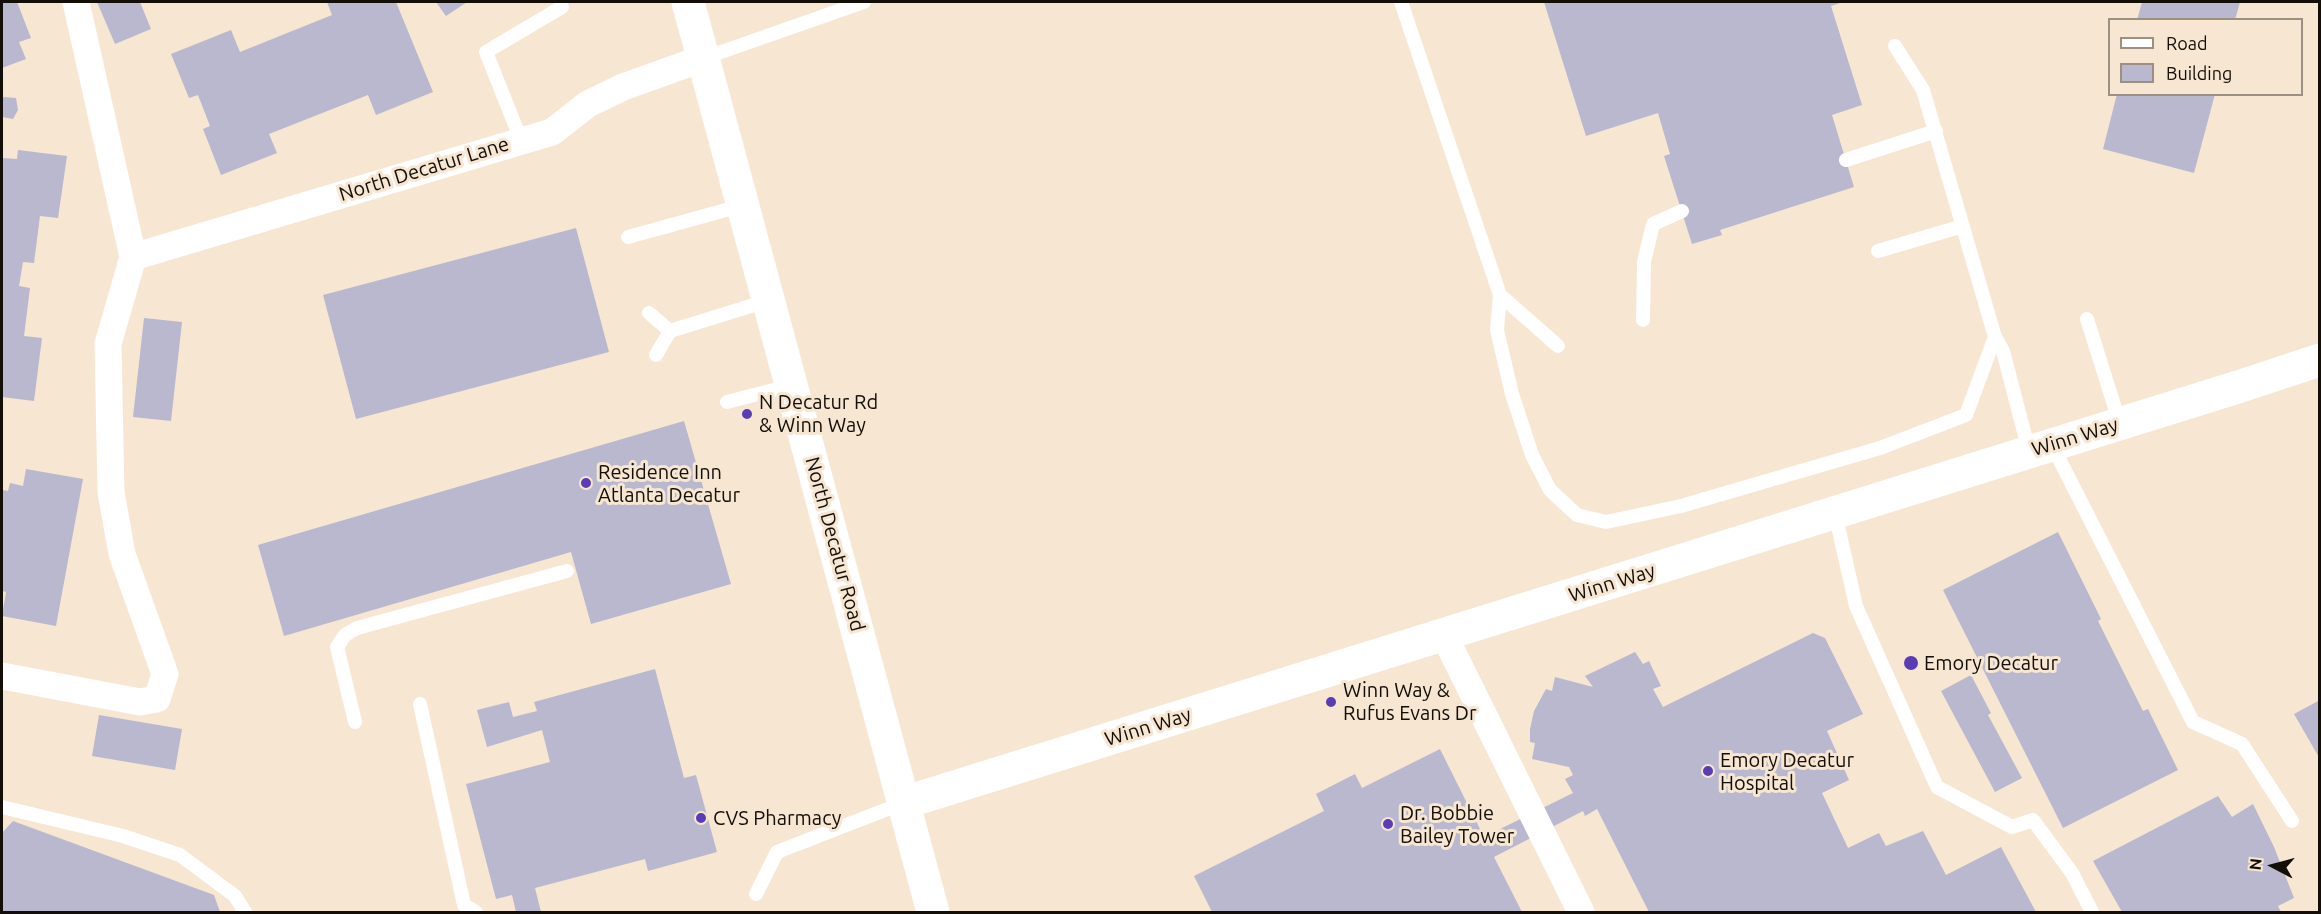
<!DOCTYPE html>
<style>
body{margin:0}
#map{position:relative;width:2321px;height:914px;overflow:hidden;background:#f6e6d2;font-family:Ubuntu,sans-serif}
canvas{display:block}
.frame{position:absolute;inset:0;border:3px solid #130e07;pointer-events:none}
.legend{position:absolute;left:2108px;top:18px;width:195px;height:78px;box-sizing:border-box;background:#f6e6d2;border:2px solid #9b9081;margin:0;padding:8px 10px;list-style:none;font-size:18px;color:#130e07}
.legend li{display:flex;align-items:center;gap:12px;height:30px}
.legend b{width:30px;border:2px solid #9b9081}
.north{position:absolute;left:2243px;top:836px;width:60px;height:60px;-webkit-text-stroke:4px #f6e6d2;paint-order:stroke;rotate:276deg;font-size:16px;font-weight:700;line-height:24px;text-align:center;color:#130e07}
.north::after{content:'';display:block;margin:auto;width:21px;height:27px;background:#130e07;clip-path:polygon(50% 0,100% 100%,50% 72%,0 100%)}
</style>
<div id="map">
<canvas width="2321" height="914"></canvas>
<div class="frame"></div>
<ul class="legend">
<li><b style="height:8px;background:#fff"></b>Road</li>
<li><b style="height:16px;background:#b9b8cf"></b>Building</li>
</ul>
<div class="north">N</div>
</div>
<script>
const ctx = document.querySelector('canvas').getContext('2d');
ctx.lineJoin = 'round';
function fillPath(path, color) { ctx.fillStyle = color; ctx.fill(path, 'evenodd'); }
const poly = rows => new Path2D(rows.map(r => 'M' + r).join(''));
function trace(path, color, width, dash) { ctx.strokeStyle = color; ctx.lineWidth = width; ctx.lineCap = dash ? 'butt' : 'round'; ctx.setLineDash(dash || []); ctx.stroke(path); }
function label(font, color, halo, rows, align = 'center') {
  ctx.font = font + ' Ubuntu,sans-serif'; ctx.lineWidth = 6; ctx.setLineDash([]); ctx.textBaseline = 'middle'; ctx.strokeStyle = halo; ctx.fillStyle = color; for (const [text, x, y, turn = 0] of rows) {
    ctx.save(); ctx.translate(x, y); ctx.rotate((+turn || 0) * Math.PI / 180); ctx.textAlign = isNaN(turn) ? turn : align; if (halo) ctx.strokeText(text, 0, 0); ctx.fillText(text, 0, 0); ctx.restore();
  }
}
fillPath(poly([
 [2,2,17,2,31,38,19,42,26,59,2,68],
 [97,2,140,2,151,29,115,44],
 [327,2,396,2,433,92,376,115,368,95,269,134,277,153,221,175,203,129,210,126,198,95,189,98,171,54,231,30,240,52,332,15],
 [436,2,467,2,446,16],
 [1544,2,1843,2,1831,6,1862,105,1832,115,1854,187,1720,230,1722,235,1692,244,1664,156,1670,154,1658,113,1586,136],
 [2142,2,2240,2,2235,20,2137,20],
 [2117,94,2215,94,2194,173,2103,149],
 [4,97,16,98,18,110,13,119,2,117,2,99],
 [18,150,67,156,58,218,40,216,34,263,23,262,19,286,30,288,24,336,42,338,34,401,2,397,2,158,17,159],
 [576,228,609,352,356,419,323,295],
 [144,318,182,322,171,421,133,417],
 [684,421,731,584,591,624,571,552,284,636,258,545],
 [26,469,83,479,56,626,2,616,6,592,2,591,2,490,8,491,10,483,23,486],
 [2058,532,2101,619,2098,621,2143,711,2148,709,2178,770,2063,828,1943,590],
 [1813,633,1825,638,1863,714,1827,731,1849,780,1822,793,1848,848,1879,833,1886,846,1923,831,1946,875,2001,847,2036,912,1649,912,1597,809,1585,816,1583,811,1494,857,1522,912,1212,912,1194,876,1324,811,1316,794,1355,774,1362,788,1440,749,1484,837,1573,793,1565,779,1573,775,1569,767,1532,759,1535,743,1530,742,1530,729,1534,711,1546,689,1552,691,1555,677,1593,687,1585,676,1635,652,1643,664,1649,661,1661,686,1653,689,1663,707],
 [655,669,684,778,696,775,717,852,648,871,645,859,535,888,541,912,516,912,512,895,496,899,466,784,550,762,542,730,487,747,477,710,509,702,513,717,537,711,534,702],
 [1971,675,1991,713,1988,715,2022,778,1995,792,1941,691],
 [2320,700,2320,759,2294,714],
 [99,715,182,729,175,770,92,756],
 [2218,796,2232,817,2253,804,2274,847,2294,898,2278,906,2281,912,2122,912,2093,861],
 [13,821,214,895,220,912,2,912,2,833]
]), '#b9b8cf');
trace(poly([
 [1401,2,1500,295,1497,330,1512,394,1532,455,1550,490,1577,515,1606,522,1681,506,1880,448,1966,415,1995,337,2003,351,2029,451],
 [1895,46,1923,90,1995,337],
 [704,58,864,2],
 [521,140,486,52,562,7],
 [1846,160,1936,131],
 [628,237,744,205],
 [1878,251,1963,226],
 [1500,295,1558,346],
 [649,313,670,331],
 [2087,319,2120,424],
 [1643,320,1644,262,1653,224,1682,211],
 [656,355,670,331,770,300],
 [727,402,793,385],
 [2052,445,2193,722,2242,744,2292,821],
 [1835,513,1856,606,1937,787,2012,827,2033,820,2072,873,2092,912],
 [420,704,464,905,476,912],
 [355,722,337,647,345,635,357,628,567,571],
 [2,807,123,836,180,855,235,896,245,912],
 [756,894,777,852,903,803]
]), '#fff', 14);
trace(poly([
 [133,257,552,132,588,104,623,87,704,58],
 [1444,635,1581,912],
 [2,676,140,702,157,699,165,674,122,554,111,492,108,344,133,257,76,2]
]), '#fff', 27);
trace(poly([
 [688,2,933,912],
 [903,803,2241,386,2320,360]
]), '#fff', 33);
for (const [x, y, r, color] of [
 [747,414,6,"#5a3db5"],
 [586,483,6,"#5a3db5"],
 [1911,663,8,"#5a3db5"],
 [1331,702,6,"#5a3db5"],
 [1708,771,6,"#5a3db5"],
 [701,818,6,"#5a3db5"],
 [1388,824,6,"#5a3db5"]
]) { const dot = new Path2D(); dot.arc(x, y, r, 0, 2 * Math.PI); ctx.fillStyle = color; ctx.fill(dot); trace(dot, '#f6e6d2', 2); }
label('20px', '#130e07', '#f6e6d2', [
 ["North Decatur Lane",424,169,-17],
 ["Winn Way",2075,437,-17],
 ["North Decatur Road",835,544,75],
 ["Winn Way",1612,583,-17],
 ["Winn Way",1148,727,-17]
]);
label('20px', '#130e07', '#f6e6d2', [
 ["N Decatur Rd",759,402],
 ["& Winn Way",759,425],
 ["Residence Inn",598,472],
 ["Atlanta Decatur",598,495],
 ["Emory Decatur",1924,663],
 ["Winn Way &",1343,690],
 ["Rufus Evans Dr",1343,713],
 ["Emory Decatur",1720,760],
 ["Hospital",1720,783],
 ["Dr. Bobbie",1400,813],
 ["Bailey Tower",1400,836],
 ["CVS Pharmacy",713,818]
], 'left');
</script>
